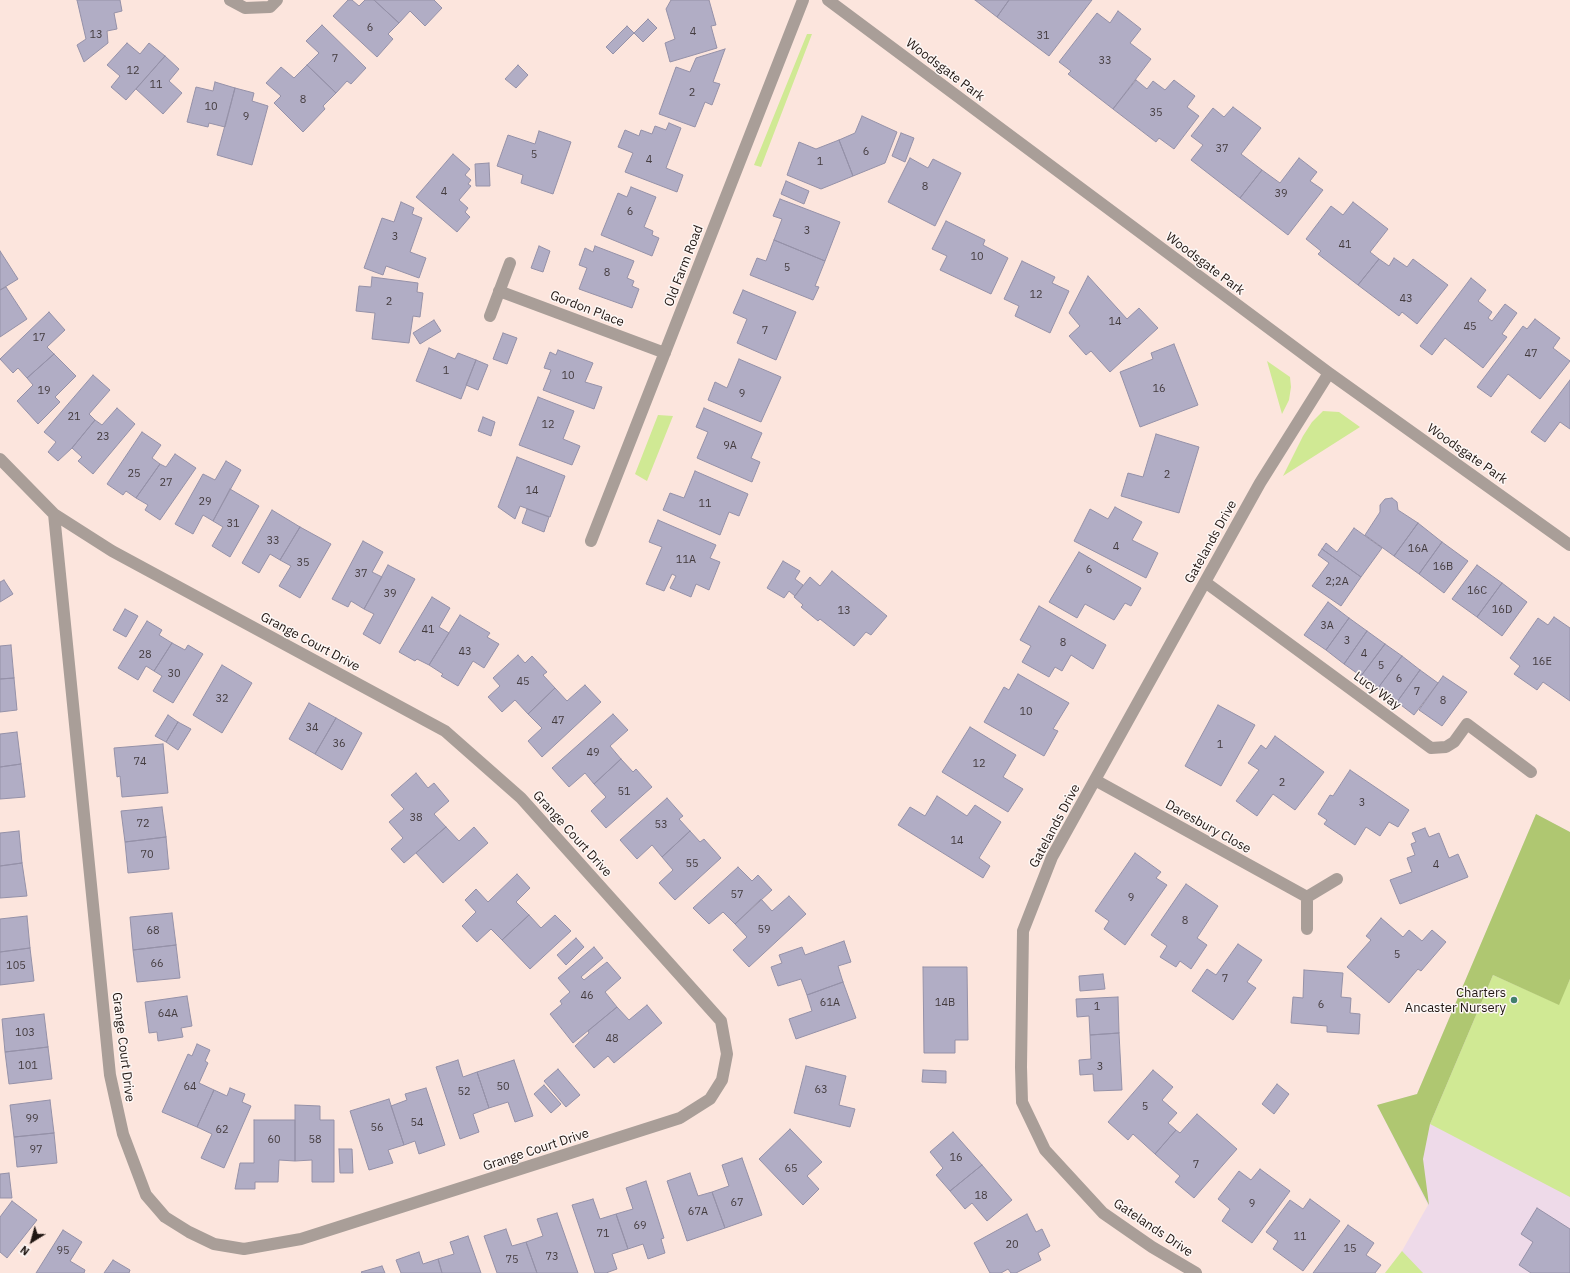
<!DOCTYPE html>
<style>
body{margin:0}
#map{position:relative;width:1570px;height:1273px;overflow:hidden;background:#fce5dd;font-family:"IBM Plex Sans",sans-serif}
canvas{display:block}
.north{position:absolute;left:12px;top:1221px;width:40px;height:40px;-webkit-text-stroke:3px #fdf7f5;paint-order:stroke;rotate:217deg;font-size:11px;font-weight:700;line-height:16px;text-align:center;color:#201612}
.north::after{content:'';display:block;margin:auto;width:14px;height:18px;background:#201612;clip-path:polygon(50% 0,100% 100%,50% 72%,0 100%)}
</style>
<div id="map">
<canvas width="1570" height="1273"></canvas>
<div class="north">N</div>
</div>
<script>
const ctx = document.querySelector('canvas').getContext('2d');
ctx.lineJoin = 'round';
function fillPath(path, color) { ctx.fillStyle = color; ctx.fill(path, 'evenodd'); }
const poly = rows => new Path2D(rows.map(r => 'M' + r).join(''));
function trace(path, color, width, dash) { ctx.strokeStyle = color; ctx.lineWidth = width; ctx.lineCap = dash ? 'butt' : 'round'; ctx.setLineDash(dash || []); ctx.stroke(path); }
function label(font, color, halo, rows, align = 'center') {
  ctx.font = font + ' "IBM Plex Sans",sans-serif'; ctx.lineWidth = 3; ctx.setLineDash([]); ctx.textBaseline = 'middle'; ctx.strokeStyle = halo; ctx.fillStyle = color; for (const [text, x, y, turn = 0] of rows) {
    ctx.save(); ctx.translate(x, y); ctx.rotate((+turn || 0) * Math.PI / 180); ctx.textAlign = isNaN(turn) ? turn : align; if (halo) ctx.strokeText(text, 0, 0); ctx.fillText(text, 0, 0); ctx.restore();
  }
}
fillPath(poly([
 [1536,814,1570,832,1570,1273,1385,1273,1402,1251,1428,1205,1377,1105,1417,1094]
]), '#eedae9');
fillPath(poly([
 [807,34,812,34,761,167,754,165],
 [1267,361,1290,377,1291,387,1289,400,1282,414],
 [1323,411,1339,412,1360,427,1283,476,1303,436,1312,422],
 [658,415,673,416,647,481,635,474],
 [1493,975,1558,1004,1570,979,1570,1197,1430,1124],
 [1402,1251,1423,1273,1385,1273]
]), '#d0e994');
fillPath(poly([
 [1536,814,1570,832,1570,979,1559,1005,1493,975,1430,1124,1423,1159,1429,1205,1377,1105,1417,1094]
]), '#afc771');
const building = poly([
 [77,0,120,0,122,11,114,13,117,29,107,31,108,43,84,62,77,45,86,39,77,0],
 [348,0,352,0,359,6,365,0,374,0,399,23,388,34,393,39,377,57,333,16,348,0],
 [374,0,434,0,442,8,425,26,410,11,399,23,374,0],
 [671,0,709,0,716,25,711,26,717,48,670,62,665,43,675,39,666,9,671,0],
 [975,0,1009,0,997,17,975,0],
 [1009,0,1092,0,1049,56,997,17,1009,0],
 [1118,11,1141,29,1130,43,1151,59,1113,109,1068,74,1071,71,1059,62,1097,13,1110,23,1118,11],
 [648,19,657,28,643,42,634,33,648,19],
 [322,25,366,68,351,84,347,81,336,93,307,65,319,53,306,41,322,25],
 [627,26,634,33,613,54,606,47,627,26],
 [127,43,140,54,149,43,165,56,126,100,111,87,120,76,107,65,127,43],
 [725,49,713,82,720,84,712,105,705,102,695,127,659,114,676,67,690,72,696,58,725,49],
 [165,56,179,69,169,81,182,93,163,114,136,89,165,56],
 [307,65,336,93,323,106,325,109,303,132,274,103,281,96,266,83,281,67,294,78,307,65],
 [518,65,528,75,516,88,505,79,518,65],
 [1136,80,1147,89,1153,81,1165,90,1174,80,1195,96,1187,107,1199,116,1174,149,1159,138,1156,142,1113,109,1136,80],
 [215,82,235,88,225,127,209,123,208,127,187,122,196,87,213,91,215,82],
 [235,88,254,93,252,101,268,106,252,165,217,155,235,88],
 [1233,107,1261,128,1241,154,1262,170,1240,198,1191,160,1203,145,1191,136,1213,108,1224,117,1233,107],
 [862,116,897,132,885,163,853,176,839,140,855,133,862,116],
 [669,123,681,128,666,168,683,175,677,192,625,172,633,153,618,147,625,130,639,136,641,130,652,134,655,126,666,130,669,123],
 [539,131,571,142,553,194,521,183,523,175,497,166,508,135,535,144,539,131],
 [901,133,914,138,905,162,892,156,901,133],
 [839,140,853,176,821,189,787,175,799,142,816,149,839,140],
 [453,154,470,169,465,175,471,180,468,184,471,186,459,200,468,208,465,212,470,217,457,232,416,197,453,154],
 [910,158,928,168,933,159,961,173,935,226,888,202,910,158],
 [1299,158,1317,172,1310,181,1323,190,1288,235,1240,198,1262,170,1280,183,1299,158],
 [489,163,490,186,476,186,475,164,489,163],
 [786,181,809,191,804,204,781,194,786,181],
 [631,187,656,197,644,227,653,231,652,235,659,238,652,256,601,235,618,193,627,197,631,187],
 [780,199,840,222,825,261,774,240,782,219,773,216,780,199],
 [401,202,414,208,412,214,422,218,410,252,426,258,419,278,386,266,383,275,364,268,382,218,394,222,401,202],
 [1353,202,1388,229,1370,252,1379,259,1358,285,1318,254,1321,251,1306,239,1331,206,1343,215,1353,202],
 [946,221,985,240,983,245,1008,258,991,294,940,270,947,256,932,249,946,221],
 [774,240,825,261,815,286,819,287,813,300,750,275,757,258,766,261,774,240],
 [539,246,550,251,543,272,531,268,539,246],
 [595,246,634,261,627,278,634,281,632,286,639,289,632,308,579,289,587,268,579,265,585,248,593,252,595,246],
 [0,251,18,279,0,290,0,251],
 [1394,258,1407,267,1413,259,1448,285,1417,324,1402,312,1399,316,1358,285,1379,259,1389,266,1394,258],
 [1022,261,1055,277,1052,283,1069,291,1050,333,1015,316,1019,306,1004,299,1022,261],
 [1088,276,1127,319,1139,308,1158,328,1110,372,1091,351,1086,355,1069,336,1080,326,1069,313,1088,276],
 [372,277,418,283,417,292,423,293,420,317,413,316,409,343,372,339,375,313,356,311,359,286,371,287,372,277],
 [1471,278,1486,290,1478,301,1492,312,1488,318,1492,321,1505,304,1517,313,1502,334,1507,337,1483,368,1445,338,1432,355,1420,346,1471,278],
 [6,287,27,319,0,337,0,290,6,287],
 [743,290,796,312,776,360,737,343,747,319,733,313,743,290],
 [49,312,65,330,47,347,54,354,27,378,18,368,13,373,0,359,49,312],
 [1535,319,1560,338,1553,348,1570,361,1540,399,1508,374,1491,397,1477,387,1523,326,1527,329,1535,319],
 [434,320,441,331,420,344,413,333,434,320],
 [503,333,517,338,507,364,493,359,503,333],
 [1174,344,1198,405,1140,427,1120,372,1153,359,1151,353,1174,344],
 [429,348,455,359,458,353,476,360,461,399,416,381,429,348],
 [558,350,593,363,585,382,602,387,594,409,543,390,551,370,544,368,550,352,556,355,558,350],
 [54,354,76,376,55,397,60,402,38,424,17,401,33,385,27,378,54,354],
 [739,359,781,377,761,422,708,400,715,382,727,388,739,359],
 [476,360,488,365,478,390,466,385,476,360],
 [93,375,110,390,89,414,95,420,72,448,58,461,48,452,56,442,44,432,93,375],
 [1570,380,1570,429,1560,422,1545,442,1531,432,1570,380],
 [538,397,574,411,563,439,580,446,572,465,519,445,538,397],
 [117,408,135,424,93,474,78,461,82,457,72,448,95,420,102,425,117,408],
 [704,408,762,433,751,458,760,462,752,482,697,458,708,432,696,427,704,408],
 [483,417,495,422,491,436,478,431,483,417],
 [142,432,161,445,152,458,160,464,136,498,126,491,123,495,107,484,142,432],
 [1156,434,1199,447,1179,513,1121,496,1128,473,1143,477,1156,434],
 [175,454,196,468,160,520,145,510,148,505,136,498,160,464,166,467,175,454],
 [517,457,565,476,550,517,520,506,515,519,498,507,517,457],
 [226,461,241,470,213,521,203,515,193,534,175,524,203,474,215,480,226,461],
 [695,471,748,494,739,516,729,512,720,535,663,510,670,493,684,498,695,471],
 [230,489,259,506,230,557,212,546,223,527,213,521,230,489],
 [1392,498,1397,502,1398,510,1418,523,1394,556,1365,535,1380,512,1380,505,1385,499,1392,498],
 [1115,507,1142,522,1132,540,1158,553,1146,578,1074,541,1090,509,1108,519,1115,507],
 [527,509,549,517,544,532,522,523,527,509],
 [272,510,300,527,280,560,270,554,259,573,242,563,272,510],
 [658,520,716,545,710,558,720,562,709,590,696,584,691,597,670,588,676,576,672,574,664,591,646,584,662,547,649,542,658,520],
 [1418,523,1442,542,1419,574,1394,556,1418,523],
 [300,527,331,544,300,598,279,586,291,566,280,560,300,527],
 [1354,528,1382,548,1361,577,1322,549,1326,543,1337,552,1354,528],
 [363,541,383,552,372,572,382,577,364,609,351,601,348,607,332,599,363,541],
 [1442,542,1468,561,1444,593,1419,574,1442,542],
 [1322,549,1361,577,1341,606,1312,586,1329,563,1318,555,1322,549],
 [1079,552,1141,588,1131,606,1125,603,1114,620,1085,604,1077,618,1049,602,1079,552],
 [783,561,800,571,795,579,803,585,795,596,789,591,784,598,767,588,783,561],
 [388,565,415,579,380,644,363,634,374,614,364,609,388,565],
 [1477,565,1502,583,1477,617,1452,599,1477,565],
 [832,571,887,616,871,635,866,632,854,646,820,619,818,621,801,607,803,605,794,597,810,577,820,586,832,571],
 [4,580,13,594,0,602,0,582,4,580],
 [1502,583,1527,602,1502,636,1477,617,1502,583],
 [432,597,450,608,439,627,449,633,429,665,417,659,415,661,399,652,432,597],
 [1328,602,1349,618,1326,650,1304,635,1328,602],
 [1039,606,1106,645,1093,669,1071,655,1062,671,1055,667,1049,677,1022,662,1031,646,1020,640,1039,606],
 [125,609,138,616,126,637,113,630,125,609],
 [460,615,490,633,487,637,499,644,484,668,473,661,458,686,441,676,443,674,429,665,460,615],
 [1554,617,1570,628,1570,701,1543,682,1537,690,1514,674,1520,666,1510,658,1538,618,1548,625,1554,617],
 [1349,618,1367,631,1344,664,1326,650,1349,618],
 [147,621,162,630,159,635,172,643,154,671,146,666,138,680,118,668,147,621],
 [1367,631,1385,644,1361,676,1344,664,1367,631],
 [172,643,185,650,188,645,203,654,173,703,153,691,162,676,154,671,172,643],
 [1385,644,1402,656,1378,688,1361,676,1385,644],
 [11,645,14,678,0,679,0,646,11,645],
 [518,655,525,663,532,656,547,672,543,675,555,688,528,714,515,700,502,712,488,697,500,686,493,678,518,655],
 [1402,656,1420,670,1397,702,1378,688,1402,656],
 [222,665,252,683,222,733,193,715,222,665],
 [1420,670,1438,683,1414,715,1397,702,1420,670],
 [1018,674,1069,703,1053,729,1058,731,1044,756,984,722,1004,687,1009,690,1018,674],
 [1443,676,1467,692,1442,726,1419,710,1443,676],
 [14,678,17,710,0,712,0,679,14,678],
 [585,685,601,702,542,757,528,741,542,728,528,714,555,688,567,701,585,685],
 [309,703,336,718,315,754,289,739,309,703],
 [1218,705,1255,725,1221,786,1185,766,1218,705],
 [613,714,628,730,610,746,621,759,594,784,585,773,569,787,552,768,613,714],
 [168,715,178,722,166,742,155,736,168,715],
 [336,718,362,733,342,770,315,754,336,718],
 [178,722,191,729,178,750,166,742,178,722],
 [970,727,1016,755,1003,777,1023,789,1008,812,942,772,970,727],
 [17,732,21,764,0,767,0,734,17,732],
 [1275,736,1324,772,1295,810,1273,794,1257,816,1236,801,1259,770,1248,763,1261,745,1266,749,1275,736],
 [163,744,168,793,122,797,120,776,117,777,114,748,163,744],
 [621,759,633,772,636,769,652,787,606,828,591,811,606,797,594,784,621,759],
 [21,764,25,797,0,799,0,767,21,764],
 [1350,770,1409,810,1398,827,1389,822,1380,836,1366,827,1355,845,1324,824,1327,820,1318,814,1330,795,1333,796,1350,770],
 [416,773,428,788,434,783,449,801,434,814,446,827,404,863,391,849,403,838,389,822,404,809,391,795,416,773],
 [937,796,967,816,975,805,1001,822,979,858,990,866,983,878,898,825,910,807,925,816,937,796],
 [667,798,683,816,679,819,690,831,662,857,652,845,637,859,620,840,667,798],
 [162,807,166,837,125,842,121,811,162,807],
 [446,827,459,841,474,827,488,843,443,883,416,853,446,827],
 [1425,828,1429,837,1439,833,1449,858,1458,854,1468,877,1400,904,1390,880,1412,872,1407,858,1415,855,1411,844,1416,842,1412,833,1425,828],
 [19,831,22,863,0,866,0,833,19,831],
 [690,831,700,842,704,839,721,858,675,900,659,883,673,870,662,857,690,831],
 [166,837,169,869,128,873,125,842,166,837],
 [1135,853,1161,872,1156,878,1167,885,1125,945,1104,929,1109,921,1095,911,1135,853],
 [22,863,27,896,0,898,0,866,22,863],
 [738,867,752,881,758,875,772,890,735,924,723,912,709,924,693,908,738,867],
 [517,874,530,888,516,902,529,915,502,940,491,929,477,942,462,926,476,912,465,900,476,889,488,902,517,874],
 [1186,884,1218,906,1197,938,1207,945,1191,969,1180,961,1176,967,1160,957,1167,946,1151,935,1186,884],
 [789,896,806,914,749,967,733,950,747,937,735,924,761,899,772,911,789,896],
 [172,913,176,945,133,950,130,917,172,913],
 [529,915,541,928,555,915,571,931,530,969,502,940,529,915],
 [27,916,30,948,0,952,0,919,27,916],
 [1381,918,1403,937,1409,930,1422,941,1432,930,1446,942,1421,971,1418,969,1389,1003,1347,967,1371,940,1366,936,1381,918],
 [576,938,584,947,566,965,557,955,576,938],
 [844,941,851,962,838,966,843,982,807,995,801,979,778,986,771,967,782,963,779,955,802,947,805,955,844,941],
 [1238,944,1262,960,1247,982,1256,988,1233,1020,1192,991,1207,969,1216,975,1238,944],
 [176,945,180,978,137,982,133,950,176,945],
 [594,947,603,958,581,977,584,980,607,962,621,978,605,992,617,1007,573,1043,550,1014,562,1004,560,1001,570,992,558,978,594,947],
 [30,948,34,981,0,985,0,952,30,948],
 [923,967,967,967,968,1040,955,1040,955,1053,924,1053,923,967],
 [1304,970,1343,973,1341,997,1351,998,1350,1013,1360,1014,1359,1034,1327,1032,1327,1026,1291,1023,1293,997,1303,998,1304,970],
 [1103,974,1105,989,1080,991,1079,976,1103,974],
 [843,982,856,1018,796,1039,789,1019,812,1011,807,995,843,982],
 [187,996,192,1026,181,1028,183,1037,158,1041,157,1032,149,1033,145,1002,187,996],
 [1118,997,1119,1033,1090,1035,1089,1016,1077,1017,1076,999,1118,997],
 [647,1005,662,1023,614,1063,608,1056,594,1068,575,1046,589,1033,588,1031,617,1007,629,1020,647,1005],
 [44,1014,48,1047,5,1052,2,1019,44,1014],
 [1119,1033,1122,1090,1094,1091,1093,1074,1080,1075,1079,1060,1091,1059,1090,1035,1119,1033],
 [197,1044,210,1050,205,1061,208,1063,199,1083,214,1090,197,1127,162,1112,188,1054,192,1056,197,1044],
 [48,1047,52,1079,9,1084,5,1052,48,1047],
 [458,1060,463,1077,477,1072,489,1108,473,1114,479,1132,460,1139,436,1067,458,1060],
 [514,1060,533,1116,515,1122,508,1102,489,1108,477,1072,514,1060],
 [806,1066,846,1076,839,1105,855,1109,850,1127,794,1113,806,1066],
 [558,1069,580,1095,566,1107,544,1081,558,1069],
 [923,1070,946,1071,946,1083,922,1082,923,1070],
 [1153,1070,1173,1087,1162,1100,1177,1113,1168,1123,1176,1130,1155,1154,1133,1134,1128,1140,1108,1122,1153,1070],
 [1277,1084,1289,1094,1274,1114,1262,1104,1277,1084],
 [544,1085,561,1104,551,1113,534,1094,544,1085],
 [230,1088,245,1094,242,1102,251,1106,224,1168,201,1158,212,1134,197,1127,214,1090,227,1096,230,1088],
 [426,1088,445,1145,419,1154,415,1141,404,1145,391,1106,407,1100,405,1094,426,1088],
 [389,1099,404,1145,388,1150,393,1163,369,1170,350,1111,389,1099],
 [50,1100,54,1133,14,1137,10,1105,50,1100],
 [295,1105,320,1106,320,1120,334,1120,334,1182,312,1182,312,1160,295,1161,295,1105],
 [1197,1114,1237,1149,1194,1198,1175,1182,1180,1176,1155,1154,1176,1130,1180,1133,1197,1114],
 [254,1120,295,1120,295,1161,279,1160,278,1182,255,1182,255,1189,235,1189,240,1163,254,1163,254,1120],
 [790,1129,822,1162,807,1176,819,1189,803,1205,759,1159,790,1129],
 [953,1132,982,1165,950,1191,936,1175,943,1168,930,1152,953,1132],
 [54,1133,57,1163,17,1167,14,1137,54,1133],
 [339,1149,352,1149,353,1173,340,1173,339,1149],
 [742,1158,762,1215,725,1228,712,1192,729,1186,722,1165,742,1158],
 [982,1165,1012,1200,987,1221,972,1203,965,1209,950,1191,982,1165],
 [1260,1169,1290,1191,1252,1243,1222,1221,1230,1209,1218,1199,1239,1171,1251,1180,1260,1169],
 [9,1173,12,1198,0,1198,0,1174,9,1173],
 [690,1173,698,1196,712,1192,725,1228,687,1241,667,1181,690,1173],
 [646,1181,664,1238,661,1239,665,1253,648,1259,643,1244,628,1249,616,1214,633,1209,626,1188,646,1181],
 [593,1199,600,1219,616,1214,628,1249,612,1254,617,1269,606,1273,595,1273,572,1205,593,1199],
 [1310,1199,1340,1221,1303,1271,1273,1249,1278,1241,1266,1232,1290,1200,1303,1209,1310,1199],
 [12,1201,37,1220,7,1258,0,1252,0,1217,12,1201],
 [1537,1208,1570,1229,1570,1273,1531,1273,1519,1265,1533,1242,1521,1234,1537,1208],
 [557,1213,578,1273,537,1273,526,1242,543,1236,537,1219,557,1213],
 [1027,1214,1036,1232,1042,1229,1050,1246,1038,1253,1041,1260,1016,1273,1011,1273,1008,1269,1001,1273,990,1273,974,1243,1027,1214],
 [1348,1225,1374,1243,1366,1255,1381,1265,1375,1273,1313,1273,1348,1225],
 [506,1229,512,1246,526,1242,537,1273,497,1273,484,1236,506,1229],
 [63,1230,82,1242,70,1261,85,1270,84,1273,36,1273,63,1230],
 [468,1236,481,1273,442,1273,438,1259,454,1254,450,1242,468,1236],
 [419,1252,423,1264,438,1259,442,1273,401,1273,396,1260,419,1252],
 [113,1260,130,1270,129,1273,104,1273,113,1260],
 [382,1266,385,1273,362,1273,361,1272,382,1266]
]);
fillPath(building, '#b1adc5');
trace(building, '#9591a8', 1);
trace(poly([
 [230,0,245,8,270,7,277,0],
 [828,0,1329,373,1570,545],
 [499,291,665,353],
 [490,316,510,263],
 [0,459,54,514,112,551,445,731,521,798,721,1021,727,1054,722,1080,710,1099,680,1118,301,1239,244,1249,214,1244,189,1232,165,1217,146,1195,123,1134,110,1075,54,514],
 [591,541,803,0],
 [1205,582,1431,748,1446,747,1454,742,1467,724,1531,772],
 [1095,780,1307,897,1307,929],
 [1307,897,1337,879],
 [1196,1273,1152,1247,1103,1213,1045,1150,1022,1102,1021,1067,1023,931,1052,857,1260,483,1329,373]
]), '#a99e98', 12);
for (const [x, y, r, color] of [
 [1514,1000,4,"#41806d"]
]) { const dot = new Path2D(); dot.arc(x, y, r, 0, 2 * Math.PI); ctx.fillStyle = color; ctx.fill(dot); trace(dot, '#fdf7f5', 1.5); }
label('11px', '#443c3f', null, [
 ["6",370,28],
 ["4",693,32],
 ["13",96,35],
 ["31",1043,36],
 ["7",335,59],
 ["33",1105,61],
 ["12",133,71],
 ["11",156,85],
 ["2",692,93],
 ["8",303,100],
 ["10",211,107],
 ["35",1156,113],
 ["9",246,117],
 ["37",1222,149],
 ["6",866,152],
 ["5",534,155],
 ["4",649,160],
 ["1",820,162],
 ["8",925,187],
 ["4",444,192],
 ["39",1281,194],
 ["6",630,212],
 ["3",807,231],
 ["3",395,237],
 ["41",1345,245],
 ["10",977,257],
 ["5",787,268],
 ["8",607,273],
 ["12",1036,295],
 ["43",1406,299],
 ["2",389,302],
 ["14",1115,322],
 ["45",1470,327],
 ["7",765,331],
 ["17",39,338],
 ["47",1531,354],
 ["1",446,371],
 ["10",568,376],
 ["16",1159,389],
 ["19",44,391],
 ["9",742,394],
 ["21",74,417],
 ["12",548,425],
 ["23",103,437],
 ["9A",730,446],
 ["25",134,474],
 ["2",1167,475],
 ["27",166,483],
 ["14",532,491],
 ["29",205,502],
 ["11",705,504],
 ["31",233,524],
 ["33",273,541],
 ["4",1116,547],
 ["16A",1418,549],
 ["11A",686,560],
 ["35",303,563],
 ["16B",1443,567],
 ["6",1089,570],
 ["37",361,574],
 ["2;2A",1337,582],
 ["16C",1477,591],
 ["39",390,594],
 ["16D",1502,610],
 ["13",844,611],
 ["3A",1327,626],
 ["41",428,630],
 ["3",1347,641],
 ["8",1063,643],
 ["43",465,652],
 ["4",1364,654],
 ["28",145,655],
 ["16E",1542,662],
 ["5",1381,666],
 ["30",174,674],
 ["6",1399,679],
 ["45",523,682],
 ["7",1417,692],
 ["32",222,699],
 ["8",1443,701],
 ["10",1026,712],
 ["47",558,721],
 ["34",312,728],
 ["36",339,744],
 ["1",1220,745],
 ["49",593,753],
 ["74",140,762],
 ["12",979,764],
 ["2",1282,783],
 ["51",624,792],
 ["3",1362,803],
 ["38",416,818],
 ["72",143,824],
 ["53",661,825],
 ["14",957,841],
 ["70",147,855],
 ["55",692,864],
 ["4",1436,865],
 ["57",737,895],
 ["9",1131,898],
 ["8",1185,921],
 ["59",764,930],
 ["68",153,931],
 ["5",1397,955],
 ["66",157,964],
 ["105",16,966],
 ["7",1225,979],
 ["46",587,996],
 ["61A",830,1003],
 ["14B",945,1003],
 ["6",1321,1005],
 ["1",1097,1007],
 ["64A",168,1014],
 ["103",25,1033],
 ["48",612,1039],
 ["101",28,1066],
 ["3",1100,1067],
 ["64",190,1087],
 ["50",503,1087],
 ["63",821,1090],
 ["52",464,1092],
 ["5",1145,1107],
 ["99",32,1119],
 ["54",417,1123],
 ["56",377,1128],
 ["62",222,1130],
 ["60",274,1140],
 ["58",315,1140],
 ["97",36,1150],
 ["16",956,1158],
 ["7",1196,1165],
 ["65",791,1169],
 ["18",981,1196],
 ["67",737,1203],
 ["9",1252,1204],
 ["67A",698,1212],
 ["69",640,1226],
 ["71",603,1234],
 ["11",1300,1237],
 ["20",1012,1245],
 ["15",1350,1249],
 ["95",63,1251],
 ["73",552,1257],
 ["75",512,1260]
]);
label('13px', '#201612', '#fdf7f5', [
 ["Woodsgate Park",945,70,37],
 ["Woodsgate Park",1205,264,37],
 ["Old Farm Road",684,266,-69],
 ["Gordon Place",587,309,21],
 ["Woodsgate Park",1467,454,35],
 ["Gatelands Drive",1211,542,-61],
 ["Grange Court Drive",310,642,28],
 ["Lucy Way",1377,691,36],
 ["Gatelands Drive",1055,826,-62],
 ["Daresbury Close",1208,827,29],
 ["Grange Court Drive",572,834,48],
 ["Grange Court Drive",123,1047,83],
 ["Grange Court Drive",536,1150,-18],
 ["Gatelands Drive",1153,1228,34]
]);
label('13px', '#201612', '#fdf7f5', [
 ["Charters",1506,993],
 ["Ancaster Nursery",1506,1008]
], 'right');
</script>
